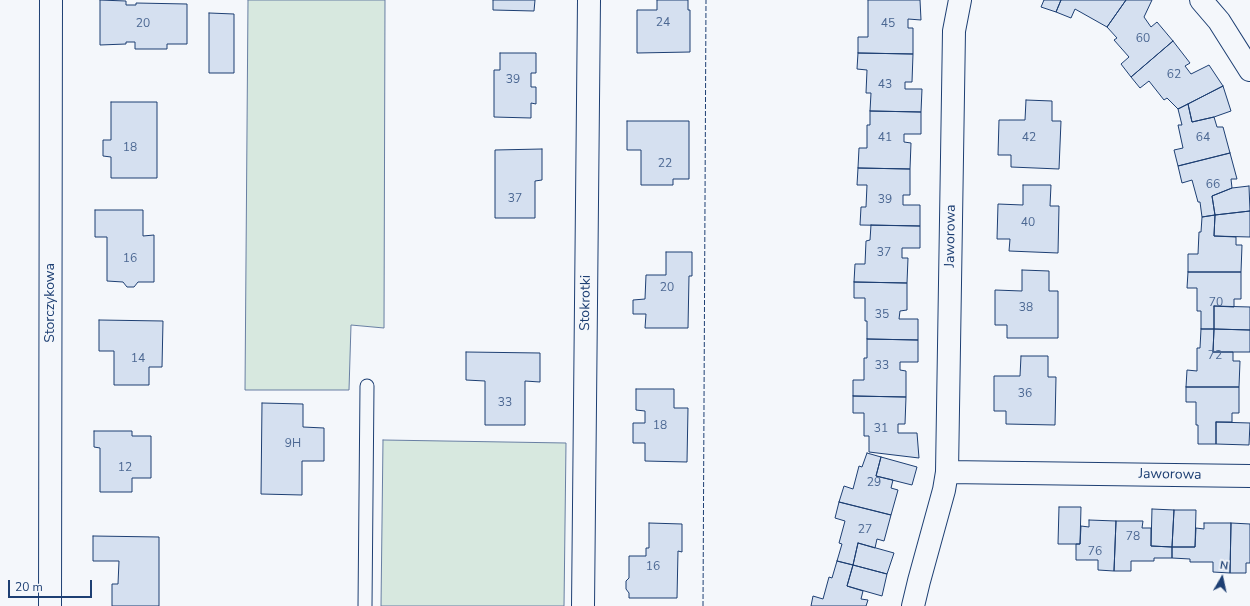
<!DOCTYPE html>
<style>
body{margin:0}
#map{position:relative;width:1250px;height:606px;overflow:hidden;background:#f4f7fb;font-family:"Nunito Sans",sans-serif}
canvas{display:block}
.north{position:absolute;left:1202px;top:558px;width:40px;height:40px;-webkit-text-stroke:3px #f4f7fb;paint-order:stroke;rotate:9deg;font-size:11px;font-weight:700;line-height:16px;text-align:center;color:#1d3f73}
.north::after{content:'';display:block;margin:auto;width:14px;height:18px;background:#1d3f73;clip-path:polygon(50% 0,100% 100%,50% 72%,0 100%)}
.scale{position:absolute;left:8px;top:580px;width:84px;height:18px;box-sizing:border-box;border:2px solid #1d3f73;border-top:0;padding-left:5px;font-size:12px;line-height:14px;white-space:nowrap;color:#1d3f73;-webkit-text-stroke:3px #f4f7fb;paint-order:stroke}
</style>
<div id="map">
<canvas width="1250" height="606"></canvas>
<div class="north">N</div>
<div class="scale">20 m</div>
</div>
<script>
const ctx = document.querySelector('canvas').getContext('2d');
ctx.lineJoin = 'round';
function fillPath(path, color) { ctx.fillStyle = color; ctx.fill(path, 'evenodd'); }
const poly = rows => new Path2D(rows.map(r => 'M' + r).join(''));
function trace(path, color, width, dash) { ctx.strokeStyle = color; ctx.lineWidth = width; ctx.lineCap = dash ? 'butt' : 'round'; ctx.setLineDash(dash || []); ctx.stroke(path); }
function label(font, color, halo, rows, align = 'center') {
  ctx.font = font + ' "Nunito Sans",sans-serif'; ctx.lineWidth = 3; ctx.setLineDash([]); ctx.textBaseline = 'middle'; ctx.strokeStyle = halo; ctx.fillStyle = color; for (const [text, x, y, turn = 0] of rows) {
    ctx.save(); ctx.translate(x, y); ctx.rotate((+turn || 0) * Math.PI / 180); ctx.textAlign = isNaN(turn) ? turn : align; if (halo) ctx.strokeText(text, 0, 0); ctx.fillText(text, 0, 0); ctx.restore();
  }
}
const green = poly([
 [248,0,385,0,384,328,351,325,349,390,245,390,248,0],
 [383,440,566,443,564,606,381,606,383,440]
]);
fillPath(green, '#d7e8df');
trace(green, '#687fa3', 1);
const building = poly([
 [100,0,126,1,126,5,136,5,136,3,187,4,187,44,167,44,167,49,135,49,135,42,126,42,126,44,100,45,100,0],
 [493,0,535,0,534,11,493,10,493,0],
 [657,0,688,0,688,10,690,10,690,52,637,53,637,10,657,10,657,0],
 [868,0,920,0,921,20,908,19,908,28,913,28,913,54,858,53,858,37,868,37,868,0],
 [1044,0,1061,0,1056,12,1041,7,1044,0],
 [1061,0,1126,0,1107,27,1075,9,1071,18,1056,12,1061,0],
 [1126,0,1152,0,1144,17,1151,27,1157,22,1173,41,1131,77,1121,64,1129,57,1114,40,1117,38,1107,27,1126,0],
 [209,13,234,14,234,73,209,73,209,13],
 [1173,41,1190,63,1185,66,1191,74,1209,65,1223,86,1178,109,1167,98,1164,100,1149,81,1140,88,1131,77,1173,41],
 [500,53,536,53,536,73,531,73,531,87,536,87,536,104,531,103,531,118,494,117,494,70,500,70,500,53],
 [858,53,913,54,912,82,905,82,905,89,922,89,921,112,870,111,871,93,866,93,867,70,857,69,858,53],
 [1223,86,1231,111,1214,117,1192,122,1188,104,1223,86],
 [1026,100,1052,101,1052,121,1061,121,1059,169,1011,167,1011,155,998,155,999,120,1025,120,1026,100],
 [111,102,157,102,157,178,111,178,111,157,103,156,103,140,111,140,111,102],
 [1188,104,1192,122,1214,117,1217,127,1223,127,1230,153,1178,166,1174,150,1183,148,1178,125,1182,125,1178,109,1188,104],
 [870,111,921,112,921,134,904,134,904,142,911,143,910,169,858,168,859,148,867,148,867,125,870,125,870,111],
 [627,121,689,121,689,179,673,179,673,185,641,185,641,150,627,150,627,121],
 [542,149,542,180,535,181,535,218,495,218,495,150,542,149],
 [1230,153,1237,179,1231,179,1232,188,1212,196,1215,215,1202,217,1200,202,1198,202,1192,180,1182,183,1178,166,1230,153],
 [858,168,910,169,910,195,903,195,903,205,920,205,920,226,860,225,861,207,866,207,867,185,857,185,858,168],
 [1023,185,1051,185,1050,206,1059,206,1058,253,1009,251,1010,239,997,239,998,204,1023,205,1023,185],
 [1249,186,1250,211,1215,215,1212,196,1232,188,1249,186],
 [95,210,143,210,143,236,154,235,154,282,138,282,134,287,127,287,123,282,107,281,107,237,95,237,95,210],
 [1250,211,1250,237,1214,236,1215,215,1250,211],
 [1215,215,1214,236,1236,237,1236,245,1242,245,1241,272,1188,272,1188,254,1198,254,1199,232,1201,232,1202,217,1215,215],
 [871,225,920,226,920,248,902,248,902,258,908,258,907,283,854,282,855,264,865,264,866,241,870,240,871,225],
 [666,252,692,252,692,276,689,276,688,328,645,328,646,314,633,314,633,300,645,299,646,275,666,275,666,252],
 [1022,270,1049,271,1049,291,1058,291,1058,338,1007,338,1007,325,995,325,995,290,1022,291,1022,270],
 [1188,272,1241,272,1241,299,1234,299,1234,307,1214,306,1214,329,1201,329,1201,311,1197,311,1197,288,1187,288,1188,272],
 [854,282,907,283,907,310,900,311,899,319,918,319,918,340,867,339,867,321,865,321,865,298,854,298,854,282],
 [1214,306,1250,307,1250,330,1214,329,1214,306],
 [99,320,163,321,162,367,149,367,149,385,114,385,114,351,99,351,99,320],
 [1201,329,1214,329,1213,352,1233,352,1233,361,1240,361,1239,387,1186,387,1187,370,1197,371,1197,348,1200,348,1201,329],
 [1214,329,1250,330,1250,352,1213,352,1214,329],
 [867,339,918,340,918,362,900,362,900,370,906,371,906,397,853,396,853,380,864,380,864,358,867,358,867,339],
 [466,352,540,353,540,382,525,381,525,425,485,425,485,381,466,380,466,352],
 [1021,356,1048,356,1048,377,1056,377,1055,425,1006,424,1006,411,994,411,994,376,1020,376,1021,356],
 [1186,387,1239,387,1239,413,1232,413,1232,422,1216,422,1216,444,1198,444,1198,425,1196,425,1196,402,1186,402,1186,387],
 [636,389,674,389,674,408,688,408,687,462,645,461,645,443,633,443,633,423,645,423,645,411,636,410,636,389],
 [853,396,906,397,905,424,898,424,898,433,917,433,919,458,869,452,869,436,864,436,864,413,853,413,853,396],
 [262,403,303,404,303,427,324,428,324,461,302,461,302,495,261,494,262,403],
 [1216,422,1250,423,1249,445,1216,444,1216,422],
 [94,431,132,431,132,436,151,436,151,478,132,478,132,492,100,492,100,448,94,447,94,431],
 [867,453,881,457,876,476,893,480,891,488,898,490,891,515,839,502,844,486,853,489,859,466,862,467,867,453],
 [881,457,917,467,912,485,876,476,881,457],
 [839,502,891,515,884,541,877,539,875,548,858,543,853,565,837,561,842,544,839,543,845,521,835,518,839,502],
 [1059,507,1081,507,1080,544,1058,544,1059,507],
 [1152,509,1174,510,1172,547,1151,546,1152,509],
 [1174,510,1196,510,1195,547,1172,547,1174,510],
 [1089,520,1116,521,1114,571,1098,570,1098,560,1076,560,1076,544,1080,544,1081,526,1089,527,1089,520],
 [1116,521,1143,521,1142,528,1151,528,1151,546,1172,547,1172,558,1154,558,1154,561,1131,561,1131,571,1114,571,1116,521],
 [649,523,682,524,682,552,678,551,677,598,629,598,629,593,626,589,626,581,629,578,629,556,646,556,646,548,649,548,649,523],
 [1204,523,1231,523,1230,573,1213,572,1213,562,1190,562,1190,559,1172,558,1172,547,1195,547,1196,528,1204,529,1204,523],
 [1231,523,1250,524,1250,563,1246,563,1246,573,1230,573,1231,523],
 [93,536,159,537,159,606,112,606,112,584,118,584,119,561,93,561,93,536],
 [858,543,894,553,887,574,853,565,858,543],
 [837,561,853,565,847,586,863,591,861,599,868,600,866,606,811,606,813,596,823,599,829,577,832,578,837,561],
 [853,565,887,574,882,596,847,586,853,565]
]);
fillPath(building, '#d5e0f0');
trace(building, '#1d3f73', 1);
const service = poly([
 [365,606,367,386]
]);
const minor = poly([
 [1201,0,1219,21,1250,70],
 [947,472,1250,476],
 [50,606,51,0],
 [583,606,589,0],
 [913,606,919,581,944,490,947,472,954,31,960,0]
]);
trace(service, '#1d3f73', 15);
trace(minor, '#1d3f73', 24);
trace(service, '#f4f7fb', 13);
trace(minor, '#f4f7fb', 22);
trace(poly([
 [703,606,706,0]
]), '#1d3f73', 1, [5, 2]);
label('12px', '#4b6792', null, [
 ["24",663,23],
 ["20",143,24],
 ["45",888,24],
 ["60",1143,39],
 ["62",1174,75],
 ["39",513,80],
 ["43",885,85],
 ["41",885,138],
 ["42",1029,138],
 ["64",1203,138],
 ["18",130,148],
 ["22",665,164],
 ["66",1213,185],
 ["37",515,199],
 ["39",885,200],
 ["40",1028,223],
 ["37",884,253],
 ["16",130,259],
 ["20",667,288],
 ["70",1216,303],
 ["38",1026,308],
 ["35",882,315],
 ["72",1215,356],
 ["14",138,359],
 ["33",882,366],
 ["36",1025,394],
 ["33",505,403],
 ["18",660,426],
 ["31",881,429],
 ["9H",293,444],
 ["12",125,468],
 ["29",874,483],
 ["27",865,530],
 ["78",1133,537],
 ["76",1095,552],
 ["16",653,567]
]);
label('14px', '#1d3f73', '#f4f7fb', [
 ["Jaworowa",951,236,-89],
 ["Storczykowa",51,303,-90],
 ["Stokrotki",586,303,-89],
 ["Jaworowa",1170,475,1]
]);
</script>
